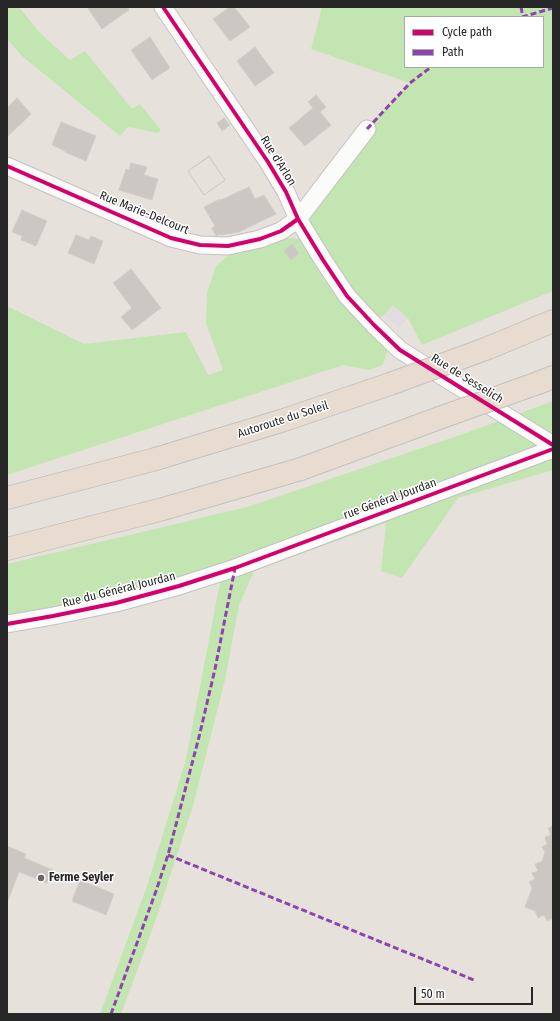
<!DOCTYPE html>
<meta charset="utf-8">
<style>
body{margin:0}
#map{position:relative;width:560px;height:1021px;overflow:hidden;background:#e6e2db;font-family:"Fira Sans Condensed",sans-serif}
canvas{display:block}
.frame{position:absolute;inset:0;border:8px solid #272727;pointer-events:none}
.legend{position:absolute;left:404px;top:16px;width:140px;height:52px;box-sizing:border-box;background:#fff;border:1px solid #a9a9a9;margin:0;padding:5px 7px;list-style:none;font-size:12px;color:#272727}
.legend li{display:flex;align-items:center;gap:8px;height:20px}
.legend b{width:20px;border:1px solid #a9a9a9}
.scale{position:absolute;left:414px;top:987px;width:119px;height:18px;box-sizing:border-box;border:2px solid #272727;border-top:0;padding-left:5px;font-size:12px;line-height:14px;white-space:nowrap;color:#272727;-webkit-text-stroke:3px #fff;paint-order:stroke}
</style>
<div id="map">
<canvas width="560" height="1021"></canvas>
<div class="frame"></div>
<ul class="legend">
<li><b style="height:5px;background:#d6006c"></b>Cycle path</li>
<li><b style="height:5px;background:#8e44ad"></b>Path</li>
</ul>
<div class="scale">50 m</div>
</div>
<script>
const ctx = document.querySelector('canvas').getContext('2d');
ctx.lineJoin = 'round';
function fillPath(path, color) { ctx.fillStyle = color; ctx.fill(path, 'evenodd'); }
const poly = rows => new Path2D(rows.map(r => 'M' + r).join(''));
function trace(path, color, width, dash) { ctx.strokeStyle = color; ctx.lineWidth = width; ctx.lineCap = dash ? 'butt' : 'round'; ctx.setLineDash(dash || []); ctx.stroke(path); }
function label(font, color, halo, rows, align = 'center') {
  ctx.font = font + ' "Fira Sans Condensed",sans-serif'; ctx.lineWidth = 3; ctx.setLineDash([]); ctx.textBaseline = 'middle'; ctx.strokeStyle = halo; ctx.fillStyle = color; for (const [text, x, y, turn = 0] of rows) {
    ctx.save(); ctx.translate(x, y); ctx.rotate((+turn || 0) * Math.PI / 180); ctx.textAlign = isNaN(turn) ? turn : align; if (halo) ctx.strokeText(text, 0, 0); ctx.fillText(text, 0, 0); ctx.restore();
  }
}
fillPath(poly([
 [393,304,408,318,399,328,384,315]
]), '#e0dcdf');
fillPath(poly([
 [7,7,19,7,40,33,70,60,85,51,132,109,140,104,161,130,158,133,128,127,120,136,22,56,7,39],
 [322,7,553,7,553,291,422,345,408,318,393,305,384,315,377,319,353,290,309,222,313,207,367,129,410,83,311,49],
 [405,17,543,17,543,67,405,67],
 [287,238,299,239,316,264,324,280,388,349,383,365,369,370,343,365,7,475,7,306,84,344,186,332,208,375,223,370,206,323,207,293,216,266,231,253,272,243],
 [553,401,553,471,546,472,458,498,402,578,381,571,386,523,254,571,239,605,225,680,193,806,154,925,121,1014,100,1014,147,886,186,759,222,572,7,624,7,564,247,507,466,433]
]), '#c3e5b1');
const building = poly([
 [87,7,127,7,129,10,102,29,87,7],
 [230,7,234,7,250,27,230,41,213,19,230,7],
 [150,37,170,68,152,80,131,50,150,37],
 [255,47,274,73,255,86,237,61,255,47],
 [316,95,326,107,320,112,331,125,305,146,289,128,313,108,308,102,316,95],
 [17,98,31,114,7,137,7,108,17,98],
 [224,118,230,125,222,131,217,123,224,118],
 [61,122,96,136,86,161,65,152,65,151,52,145,61,122],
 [209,156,225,180,204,195,188,171,209,156],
 [209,157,225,180,204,195,188,171,209,157],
 [131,163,147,167,144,175,158,179,152,200,119,190,126,169,129,170,131,163],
 [249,187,255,199,264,195,276,214,239,232,221,235,220,234,216,236,212,228,215,226,204,207,220,199,221,200,249,187],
 [22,210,47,221,36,246,21,240,22,236,12,232,22,210],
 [76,235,89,240,91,236,103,241,94,264,68,253,76,235],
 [292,244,299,253,291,260,284,251,292,244],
 [131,269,161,308,132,330,121,317,132,308,113,283,131,269],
 [553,826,553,918,547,921,544,915,538,918,535,911,525,907,532,888,529,882,535,879,532,873,538,871,535,864,542,861,545,852,542,847,547,844,545,837,551,835,548,828,553,826],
 [7,846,26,854,24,858,53,870,47,883,19,872,7,903,7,846],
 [80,880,114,894,106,915,72,901,80,880]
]);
fillPath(building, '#cbc8c3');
trace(building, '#d1cec7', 1);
const minor = poly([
 [163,7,268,162,286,192,298,219,323,260,347,296,374,325,400,350,553,445],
 [7,166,171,238,200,245,228,246,260,239,281,231,298,219,367,129],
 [7,624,53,616,116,603,179,586,235,568,553,449]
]);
const highway = poly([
 [488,348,553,321],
 [538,383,553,377],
 [7,498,152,460,281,421,390,384],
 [7,549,163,509,301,469,442,417]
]);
trace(minor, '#c3c1c2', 19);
trace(highway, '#c3c1bf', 24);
trace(minor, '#fbfbfa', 17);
trace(highway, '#e8dcd1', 22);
const highwayBridge = poly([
 [390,384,488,348],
 [442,417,538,383]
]);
trace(highwayBridge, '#c3c1bf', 24, []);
trace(highwayBridge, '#e8dcd1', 22);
trace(poly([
 [521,7,523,17],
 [522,17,553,8],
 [367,129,410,83,431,67],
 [168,855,474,980],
 [111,1014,156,891,168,855,199,737,215,669,235,568]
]), '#8e44ad', 3, [6, 3]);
trace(poly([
 [163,7,268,162,286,192,298,219,323,260,347,296,374,325,400,350,553,445],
 [7,166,171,238,200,245,228,246,260,239,281,231,298,219],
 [7,624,53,616,116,603,179,586,235,568,553,449]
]), '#d6006c', 4);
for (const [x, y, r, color] of [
 [41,878,4,"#6a6866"]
]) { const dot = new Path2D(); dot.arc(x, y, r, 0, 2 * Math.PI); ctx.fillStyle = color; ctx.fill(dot); trace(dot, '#fff', 1.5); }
label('12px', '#272727', '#fff', [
 ["Rue d'Arlon",278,161,58],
 ["Rue Marie-Delcourt",144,213,22],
 ["Rue de Sesselich",467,379,32],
 ["Autoroute du Soleil",283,420,-18],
 ["rue Général Jourdan",390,499,-20],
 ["Rue du Général Jourdan",119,590,-14]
]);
label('bold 12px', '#272727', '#fff', [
 ["Ferme Seyler",49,878]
], 'left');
</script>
